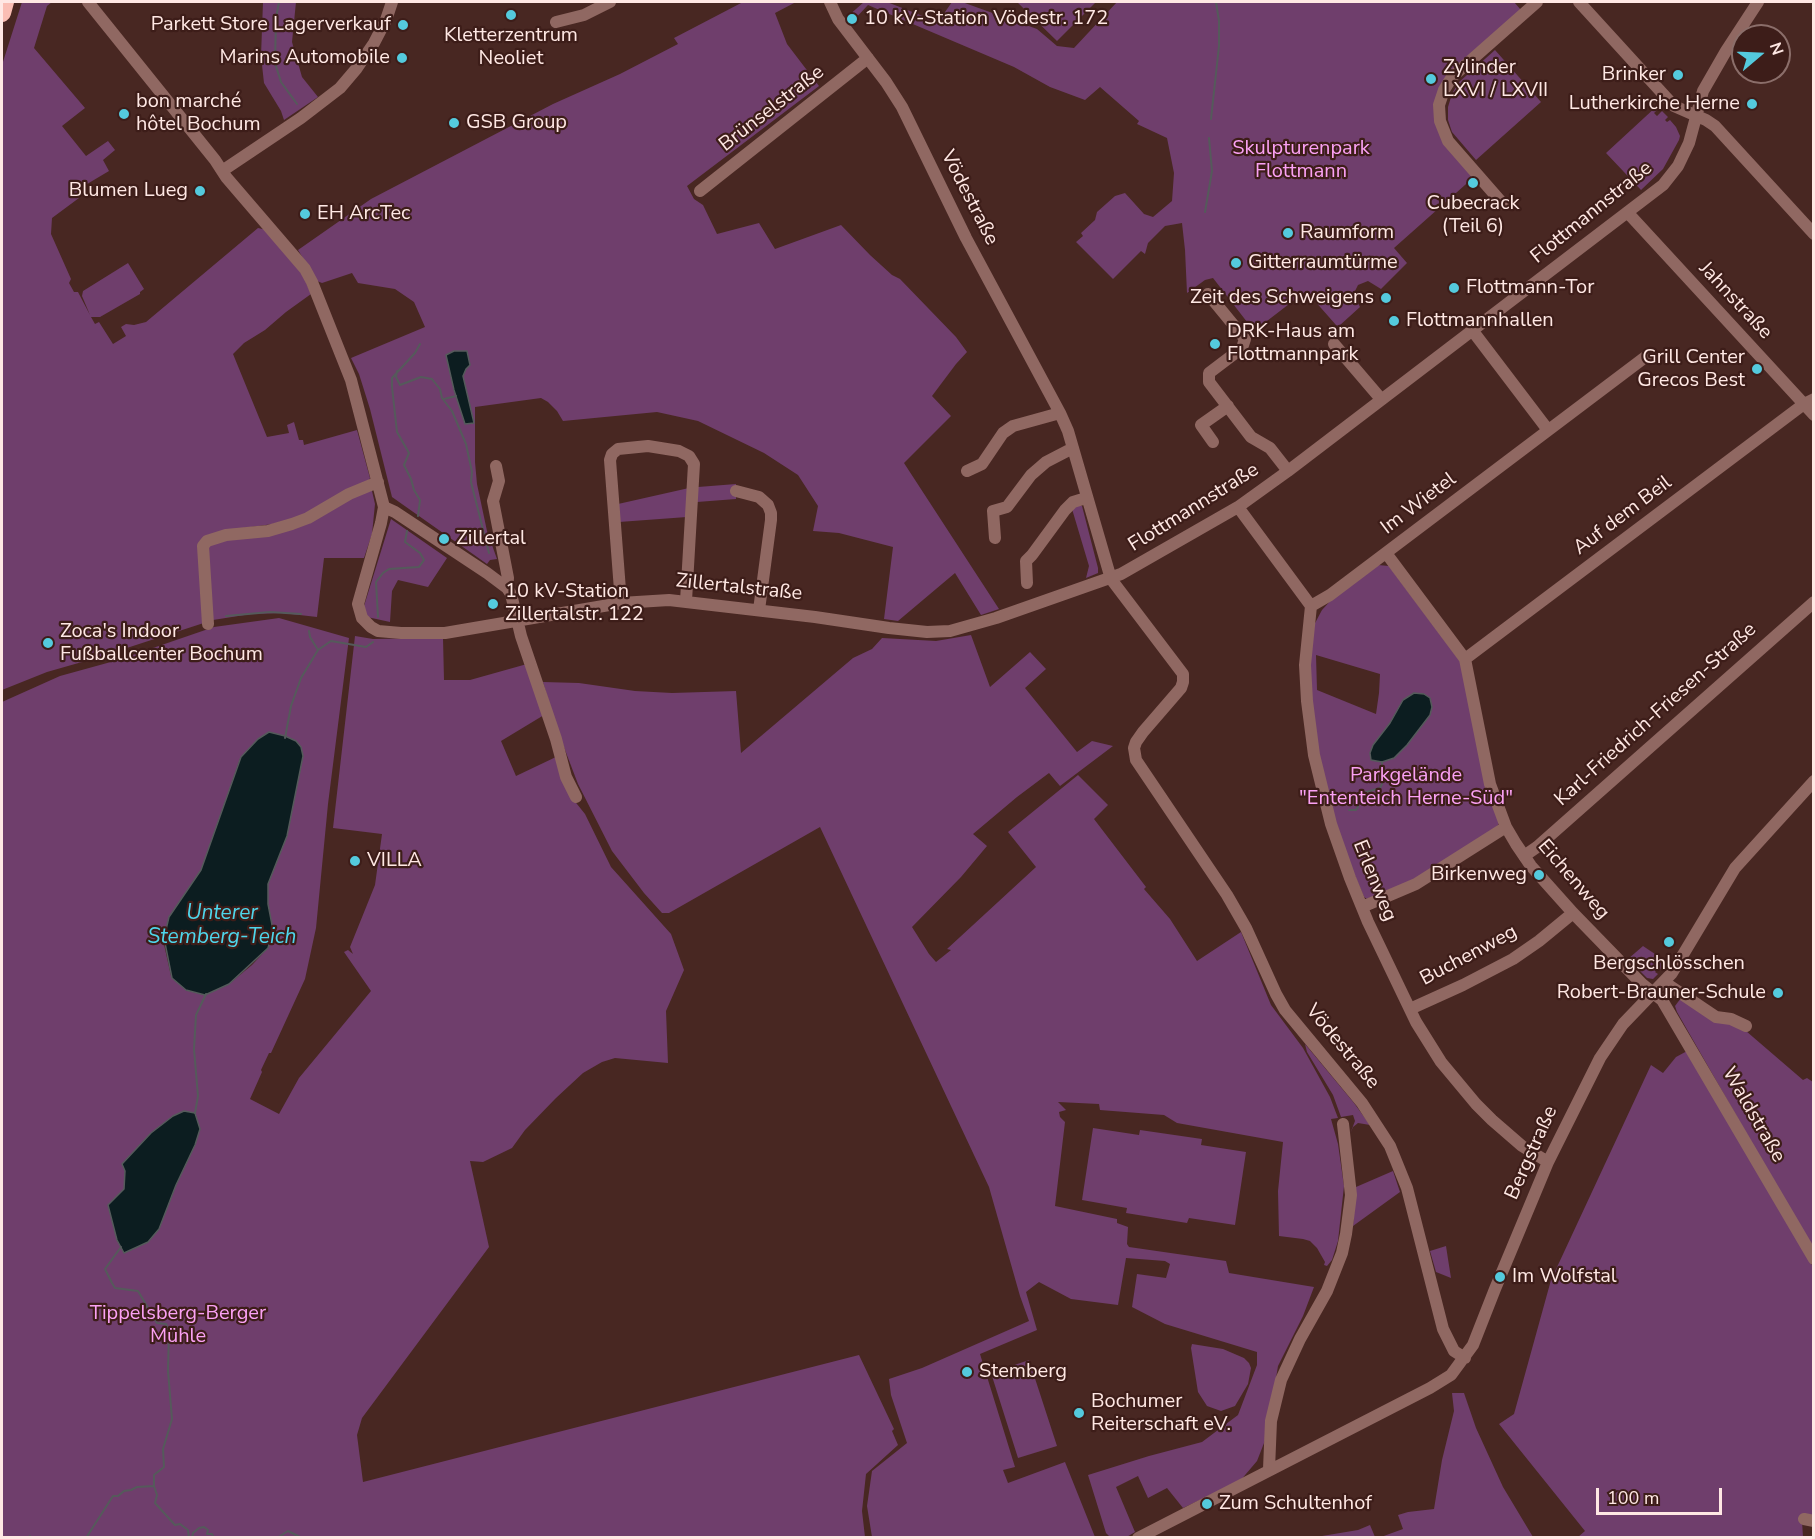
<!DOCTYPE html>
<meta charset="utf-8">
<style>
body{margin:0}
#map{position:relative;width:1815px;height:1539px;overflow:hidden;background:#482722;font-family:"Nunito Sans",sans-serif}
canvas{display:block}
.frame{position:absolute;inset:0;border:3px solid #ffe8e4;pointer-events:none}
.north{position:absolute;left:1731px;top:24px;width:60px;height:60px;box-sizing:border-box;background:#3d1d19;border:2px solid #8b6e6a;border-radius:50%;rotate:71deg;font-size:16px;font-weight:700;line-height:24px;text-align:center;color:#ffe8e4}
.north::after{content:'';display:block;margin:auto;width:21px;height:27px;background:#54cadd;clip-path:polygon(50% 0,100% 100%,50% 72%,0 100%)}
.scale{position:absolute;left:1596px;top:1488px;width:126px;height:27px;box-sizing:border-box;border:3px solid #ffe8e4;border-top:0;padding-left:8px;font-size:18px;line-height:21px;white-space:nowrap;color:#ffe8e4;-webkit-text-stroke:4px #3d1d19;paint-order:stroke}
</style>
<div id="map">
<canvas width="1815" height="1539"></canvas>
<div class="frame"></div>
<div class="north">N</div>
<div class="scale">100 m</div>
</div>
<script>
const ctx = document.querySelector('canvas').getContext('2d');
ctx.lineJoin = 'round';
function fillPath(path, color) { ctx.fillStyle = color; ctx.fill(path, 'evenodd'); }
const poly = rows => new Path2D(rows.map(r => 'M' + r).join(''));
function trace(path, color, width, dash) { ctx.strokeStyle = color; ctx.lineWidth = width; ctx.lineCap = dash ? 'butt' : 'round'; ctx.setLineDash(dash || []); ctx.stroke(path); }
function label(font, color, halo, rows, align = 'center') {
  ctx.font = font + ' "Nunito Sans",sans-serif'; ctx.lineWidth = 4.5; ctx.setLineDash([]); ctx.textBaseline = 'middle'; ctx.strokeStyle = halo; ctx.fillStyle = color; for (const [text, x, y, turn = 0] of rows) {
    ctx.save(); ctx.translate(x, y); ctx.rotate((+turn || 0) * Math.PI / 180); ctx.textAlign = isNaN(turn) ? turn : align; if (halo) ctx.strokeText(text, 0, 0); ctx.fillText(text, 0, 0); ctx.restore();
  }
}
fillPath(poly([
 [22,2,52,2,47,6,34,48,85,108,62,126,86,156,108,141,115,150,103,160,109,171,77,190,79,198,52,218,51,234,71,279,69,283,74,292,78,292,90,315,82,296,83,291,128,263,144,289,140,292,140,294,100,317,91,317,95,324,99,322,113,344,126,336,121,327,126,324,134,325,146,322,258,228,267,230,303,275,311,294,286,312,265,330,244,343,233,354,267,437,289,433,287,425,294,422,299,440,303,440,304,445,357,430,370,478,368,482,346,491,312,514,280,523,244,528,244,537,268,534,293,528,311,520,350,497,369,490,372,491,375,504,372,534,364,558,324,558,317,617,282,613,251,614,213,620,96,658,47,672,2,690,2,65],
 [263,2,296,2,292,42,302,77,318,97,284,120,281,111,264,83,261,56],
 [743,2,796,2,775,13,787,44,819,86,687,186,694,199,703,205,717,234,759,223,775,249,841,225,870,255,892,275,900,279,956,337,967,352,956,364,932,396,951,416,904,463,999,609,981,615,955,573,898,621,884,619,893,547,839,533,813,531,818,506,798,475,764,453,698,421,657,412,563,421,557,411,548,402,541,398,475,407,475,462,477,484,487,531,497,559,490,560,487,564,392,497,370,409,359,374,351,358,425,327,414,302,395,289,358,283,352,273,322,283,317,281,298,250,371,199,553,104,620,74,678,44,674,38],
 [864,2,887,2,938,22,952,2,962,2,1037,29,1057,46,1074,48,1117,2,1514,2,1521,10,1451,73,1435,108,1474,177,1394,248,1407,263,1381,289,1368,281,1358,285,1355,291,1355,298,1360,307,1339,326,1336,325,1306,291,1254,331,1213,278,1205,280,1187,293,1185,250,1182,223,1165,226,1148,243,1145,254,1141,251,1113,279,1076,242,1083,236,1081,233,1095,220,1097,212,1115,196,1125,193,1144,214,1153,217,1172,201,1174,173,1167,138,1137,124,1139,121,1100,87,1085,100,1050,87,1014,67,868,5,852,22,848,16],
 [1017,2,1096,2,1057,41],
 [1495,50,1541,102,1476,160,1452,132,1448,120,1448,107,1452,94,1458,83],
 [1657,106,1659,108,1654,113,1657,116,1662,111,1668,117,1665,120,1667,122,1670,120,1676,127,1680,136,1679,140,1663,169,1641,190,1606,153],
 [736,484,736,499,697,502,698,487],
 [689,488,687,517,619,522,618,504],
 [1079,505,1082,506,1098,568,1098,573,1086,578,1089,566,1072,509],
 [391,519,447,558,428,587,398,580,392,591,390,622,367,617,364,606],
 [1378,565,1389,566,1460,661,1499,823,1497,827,1425,875,1367,899,1364,897,1343,848,1320,772,1309,671,1314,625,1322,610,1333,598],
 [1316,655,1380,674,1379,693,1376,714,1317,690],
 [279,618,349,638,328,804,316,928,305,979,271,1053,269,1053,261,1070,262,1072,250,1099,279,1114,299,1078,371,991,344,952,348,950,353,954,350,947,375,885,382,834,333,828,355,636,373,639,443,638,444,680,470,680,527,664,544,715,501,741,516,776,558,756,573,799,585,814,611,867,671,934,684,970,666,1011,668,1063,615,1058,602,1062,583,1073,556,1098,525,1130,512,1148,483,1162,470,1161,489,1247,362,1418,357,1435,363,1482,859,1355,894,1429,892,1431,898,1445,866,1474,862,1511,865,1537,2,1537,2,702,60,676,118,660,214,627],
 [258,739,287,836,268,884,268,904,273,930,268,948,252,965,229,984,205,995,186,990,171,976,163,940,171,918,202,869,240,759],
 [971,635,990,687,1030,652,1046,669,1025,688,1077,752,1092,741,1113,746,1060,786,1049,773,1017,797,973,834,987,846,961,877,912,927,929,954,936,962,951,950,947,949,1036,867,1008,832,1078,775,1108,805,1094,819,1146,887,1144,889,1170,919,1197,961,1241,932,1271,1005,1303,1048,1330,1097,1338,1118,1331,1119,1338,1144,1344,1186,1338,1241,1332,1260,1327,1266,1324,1265,1325,1262,1317,1248,1310,1241,1303,1239,1279,1236,1278,1191,1283,1142,1177,1123,1164,1115,1100,1110,1099,1104,1058,1102,1066,1110,1059,1112,1060,1117,1065,1122,1055,1206,1117,1219,1117,1223,1128,1227,1127,1244,1129,1247,1226,1261,1229,1273,1314,1287,1303,1316,1278,1366,1266,1438,1257,1461,1240,1481,1183,1508,1167,1488,1148,1498,1138,1476,1116,1487,1135,1532,1125,1538,1110,1537,1106,1533,1088,1475,1149,1456,1202,1442,1238,1415,1257,1365,1257,1352,1165,1324,1132,1307,1137,1274,1166,1278,1170,1264,1165,1261,1126,1258,1118,1305,1071,1299,1039,1282,1026,1292,1037,1330,980,1354,1015,1467,1003,1470,1008,1483,1065,1462,1095,1537,872,1537,867,1506,872,1471,907,1443,891,1395,889,1379,922,1368,1029,1321,1020,1296,989,1187,820,827,669,913,662,913,644,893,612,851,578,784,557,729,543,682,579,683,635,691,672,693,736,691,741,753,853,658,872,649,882,638,936,641],
 [1643,946,1667,962,1662,970,1659,968,1655,972,1658,974,1653,979,1647,978,1628,959],
 [1681,998,1746,1031,1803,1080,1807,1078,1813,1082,1813,1250,1677,1012,1675,1006],
 [1305,1044,1354,1103,1370,1125,1358,1123,1353,1127,1350,1134,1355,1121,1353,1115,1341,1117,1333,1095,1307,1052],
 [1689,1050,1813,1267,1813,1519,1802,1521,1803,1537,1578,1537,1585,1531,1499,1424,1514,1414,1551,1280,1651,1065,1663,1073,1676,1057],
 [1093,1128,1139,1135,1140,1130,1202,1139,1201,1145,1246,1152,1235,1225,1189,1218,1187,1223,1126,1213,1127,1208,1082,1200],
 [1393,1171,1400,1192,1353,1226,1356,1187],
 [1446,1246,1448,1259,1451,1278,1436,1272,1430,1251],
 [1192,1344,1223,1349,1244,1358,1249,1363,1251,1368,1248,1384,1235,1406,1221,1411,1207,1406,1198,1392,1191,1348],
 [1029,1360,1057,1446,1018,1458,991,1373],
 [1452,1393,1464,1393,1476,1428,1503,1487,1533,1537,1381,1537,1403,1529,1398,1515,1408,1512,1434,1509,1442,1460,1454,1411],
 [1370,1525,1375,1537,1316,1537,1358,1530]
]), '#6f3e6c');
const water = poly([
 [454,351,467,351,470,365,466,369,463,376,474,423,465,424,454,390,446,355,454,351],
 [1414,693,1424,694,1430,698,1432,707,1430,715,1407,745,1394,758,1382,762,1371,760,1370,753,1373,745,1390,723,1403,700,1414,693],
 [269,732,285,736,296,741,301,747,303,756,287,836,268,884,268,904,273,930,268,948,229,984,205,995,186,990,172,978,164,938,169,917,201,870,241,757,258,739,269,732],
 [184,1111,195,1113,200,1129,195,1145,176,1185,159,1229,148,1242,124,1253,117,1240,108,1205,124,1189,125,1171,122,1164,151,1133,173,1116,184,1111]
]);
fillPath(water, '#0c1d20');
trace(water, '#555a5b', 1.5);
trace(poly([
 [279,2,276,18,275,63,281,82,297,104],
 [1211,119,1219,46,1219,21,1216,2],
 [1205,212,1212,171,1209,138],
 [397,371,396,377,400,385,421,377,432,379,440,389,442,398,452,411,466,444,472,472,471,482,489,553],
 [444,399,456,396],
 [418,516,420,500,414,490,411,479,404,465,409,453,397,432,392,387,392,378,415,353,420,344],
 [226,616,270,612,301,614],
 [378,617,376,582,383,573,389,569,419,567,424,560,420,553,405,542,407,531],
 [309,631,310,637,318,650],
 [285,738,291,706,301,678,318,650,331,641,366,647,373,642],
 [1349,810,1356,810,1358,807,1358,797,1360,794,1380,788,1382,784,1382,762],
 [195,1113,198,1096,194,1049,196,1015,206,994],
 [121,1247,105,1269,112,1283,115,1288,138,1291,157,1323,166,1324,169,1331,168,1371,172,1419,163,1449,164,1467,154,1475,154,1486,157,1495,155,1503,175,1525,180,1524,188,1530,189,1538],
 [30,1536,31,1538],
 [86,1538,113,1496,118,1496,124,1491,131,1490,137,1487,154,1486],
 [192,1538,193,1533,199,1528,204,1527,208,1530,207,1534,212,1534,214,1538],
 [256,1538,266,1538],
 [277,1538,288,1531,302,1538]
]), '#555a5b', 2);
trace(poly([
 [88,2,215,160,226,177,305,269,312,282,351,380,384,507,381,523,358,604,362,618,371,627,378,631,401,633,445,633,621,603,669,600,815,617,889,628,927,632,950,631,996,618,1121,574,1238,507,1288,471,1663,185,1678,166,1689,143,1703,91,1726,51,1758,2],
 [830,2,838,19,886,82,902,107,966,238,1060,413,1068,431,1111,579,1183,674,1183,682,1181,688,1143,732,1136,742,1134,748,1136,760,1227,895,1246,928,1276,994,1285,1010,1362,1103,1390,1146,1407,1188,1443,1329,1454,1351,1465,1358],
 [1579,2,1674,106,1706,120,1715,126,1814,234],
 [556,22,584,15,610,2],
 [222,171,301,118,340,88,357,68,374,43,386,20,392,2],
 [700,191,868,58],
 [1503,204,1448,141,1440,121,1439,105,1444,90,1452,77,1537,2],
 [1628,213,1814,415],
 [1208,294,1245,339,1242,348,1209,373,1209,382,1251,437,1270,448,1288,471],
 [1472,330,1548,430],
 [1334,344,1381,399],
 [1213,442,1201,425,1228,406],
 [496,466,499,481,493,501,508,578,507,588],
 [967,471,982,464,1003,433,1013,426,1060,413],
 [736,491,759,497,768,505,771,513,771,520,759,610],
 [384,507,395,512,487,573,507,588,511,594,521,636,556,739,566,777,576,797],
 [1238,507,1311,606,1305,665,1307,701,1314,755,1331,824,1350,878,1368,922,1416,1022,1441,1062,1476,1104,1492,1120,1522,1146,1548,1162],
 [995,538,993,511,1007,507,1031,475,1046,462,1073,448],
 [1386,553,1465,659,1490,784,1506,827,1516,844,1531,866,1573,913,1642,984,1662,1000,1814,1259],
 [1027,583,1026,561,1032,555,1065,510,1073,502,1086,498],
 [621,603,610,460,612,454,618,449,648,446,679,451,689,456,694,464,686,601],
 [1311,606,1330,595,1648,355],
 [208,624,203,546,207,541,226,535,268,531,292,524,308,518,349,494,378,482],
 [1465,659,1804,404,1814,399],
 [1524,856,1537,847,1814,602],
 [1362,907,1416,884,1506,827],
 [1664,982,1716,1017,1731,1019,1746,1026],
 [1410,1009,1463,985,1513,959,1539,941,1573,913],
 [1269,1469,1271,1421,1281,1380,1300,1339,1327,1291,1342,1253,1346,1234,1351,1195,1343,1124],
 [1804,1519,1814,1521],
 [1138,1538,1430,1388,1451,1375,1473,1345,1495,1289,1548,1162,1600,1058,1623,1024,1672,973,1735,868,1814,781]
]), '#906862', 12);
trace(poly([
 [2,13,5,2]
]), '#fabeb4', 18);
for (const [x, y, r, color] of [
 [511,15,6,"#54cadd"],
 [852,19,6,"#54cadd"],
 [403,25,6,"#54cadd"],
 [402,58,6,"#54cadd"],
 [1678,75,6,"#54cadd"],
 [1431,79,6,"#54cadd"],
 [1752,104,6,"#54cadd"],
 [124,114,6,"#54cadd"],
 [454,123,6,"#54cadd"],
 [1473,183,6,"#54cadd"],
 [200,191,6,"#54cadd"],
 [305,214,6,"#54cadd"],
 [1288,233,6,"#54cadd"],
 [1236,263,6,"#54cadd"],
 [1454,288,6,"#54cadd"],
 [1386,298,6,"#54cadd"],
 [1394,321,6,"#54cadd"],
 [1215,344,6,"#54cadd"],
 [1757,369,6,"#54cadd"],
 [444,539,6,"#54cadd"],
 [493,604,6,"#54cadd"],
 [48,643,6,"#54cadd"],
 [355,861,6,"#54cadd"],
 [1539,875,6,"#54cadd"],
 [1669,942,6,"#54cadd"],
 [1778,993,6,"#54cadd"],
 [1500,1277,6,"#54cadd"],
 [967,1372,6,"#54cadd"],
 [1079,1413,6,"#54cadd"],
 [1207,1504,6,"#54cadd"]
]) { const dot = new Path2D(); dot.arc(x, y, r, 0, 2 * Math.PI); ctx.fillStyle = color; ctx.fill(dot); trace(dot, '#3d1d19', 2); }
label('20px', '#ffe8e4', '#3d1d19', [
 ["10 kV-Station Vödestr. 172",864,19],
 ["Parkett Store Lagerverkauf",391,25,"right"],
 ["Kletterzentrum",511,36,"center"],
 ["Neoliet",511,59,"center"],
 ["Marins Automobile",390,58,"right"],
 ["Zylinder",1443,68],
 ["LXVI / LXVII",1443,91],
 ["Brinker",1666,75,"right"],
 ["bon marché",136,102],
 ["hôtel Bochum",136,125],
 ["Lutherkirche Herne",1740,104,"right"],
 ["GSB Group",466,123],
 ["Blumen Lueg",188,191,"right"],
 ["Cubecrack",1473,204,"center"],
 ["(Teil 6)",1473,227,"center"],
 ["EH ArcTec",317,214],
 ["Raumform",1300,233],
 ["Gitterraumtürme",1248,263],
 ["Flottmann-Tor",1466,288],
 ["Zeit des Schweigens",1374,298,"right"],
 ["Flottmannhallen",1406,321],
 ["DRK-Haus am",1227,332],
 ["Flottmannpark",1227,355],
 ["Grill Center",1745,358,"right"],
 ["Grecos Best",1745,381,"right"],
 ["Zillertal",456,539],
 ["10 kV-Station",505,592],
 ["Zillertalstr. 122",505,615],
 ["Zoca's Indoor",60,632],
 ["Fußballcenter Bochum",60,655],
 ["VILLA",367,861],
 ["Birkenweg",1527,875,"right"],
 ["Bergschlösschen",1669,964,"center"],
 ["Robert-Brauner-Schule",1766,993,"right"],
 ["Im Wolfstal",1512,1277],
 ["Stemberg",979,1372],
 ["Bochumer",1091,1402],
 ["Reiterschaft eV.",1091,1425],
 ["Zum Schultenhof",1219,1504]
], 'left');
label('20px', '#ffe8e4', '#3d1d19', [
 ["Brünselstraße",772,109,-38],
 ["Vödestraße",969,198,63],
 ["Flottmannstraße",1592,213,-39],
 ["Jahnstraße",1735,301,47],
 ["Im Wietel",1419,504,-37],
 ["Flottmannstraße",1194,508,-32],
 ["Auf dem Beil",1623,516,-37],
 ["Zillertalstraße",739,588,6],
 ["Karl-Friedrich-Friesen-Straße",1656,715,-42],
 ["Eichenweg",1573,880,49],
 ["Erlenweg",1374,881,68],
 ["Buchenweg",1469,956,-28],
 ["Vödestraße",1342,1047,50],
 ["Waldstraße",1753,1115,60],
 ["Bergstraße",1532,1153,-66]
]);
label('20px', '#fba1f4', '#3d1d19', [
 ["Skulpturenpark",1301,149],
 ["Flottmann",1301,172],
 ["Parkgelände",1406,776],
 ["\"Ententeich Herne-Süd\"",1406,799],
 ["Tippelsberg-Berger",178,1314],
 ["Mühle",178,1337]
]);
label('italic 21px', '#4ed6eb', '#3d1d19', [
 ["Unterer",222,914],
 ["Stemberg-Teich",222,938]
]);
</script>
